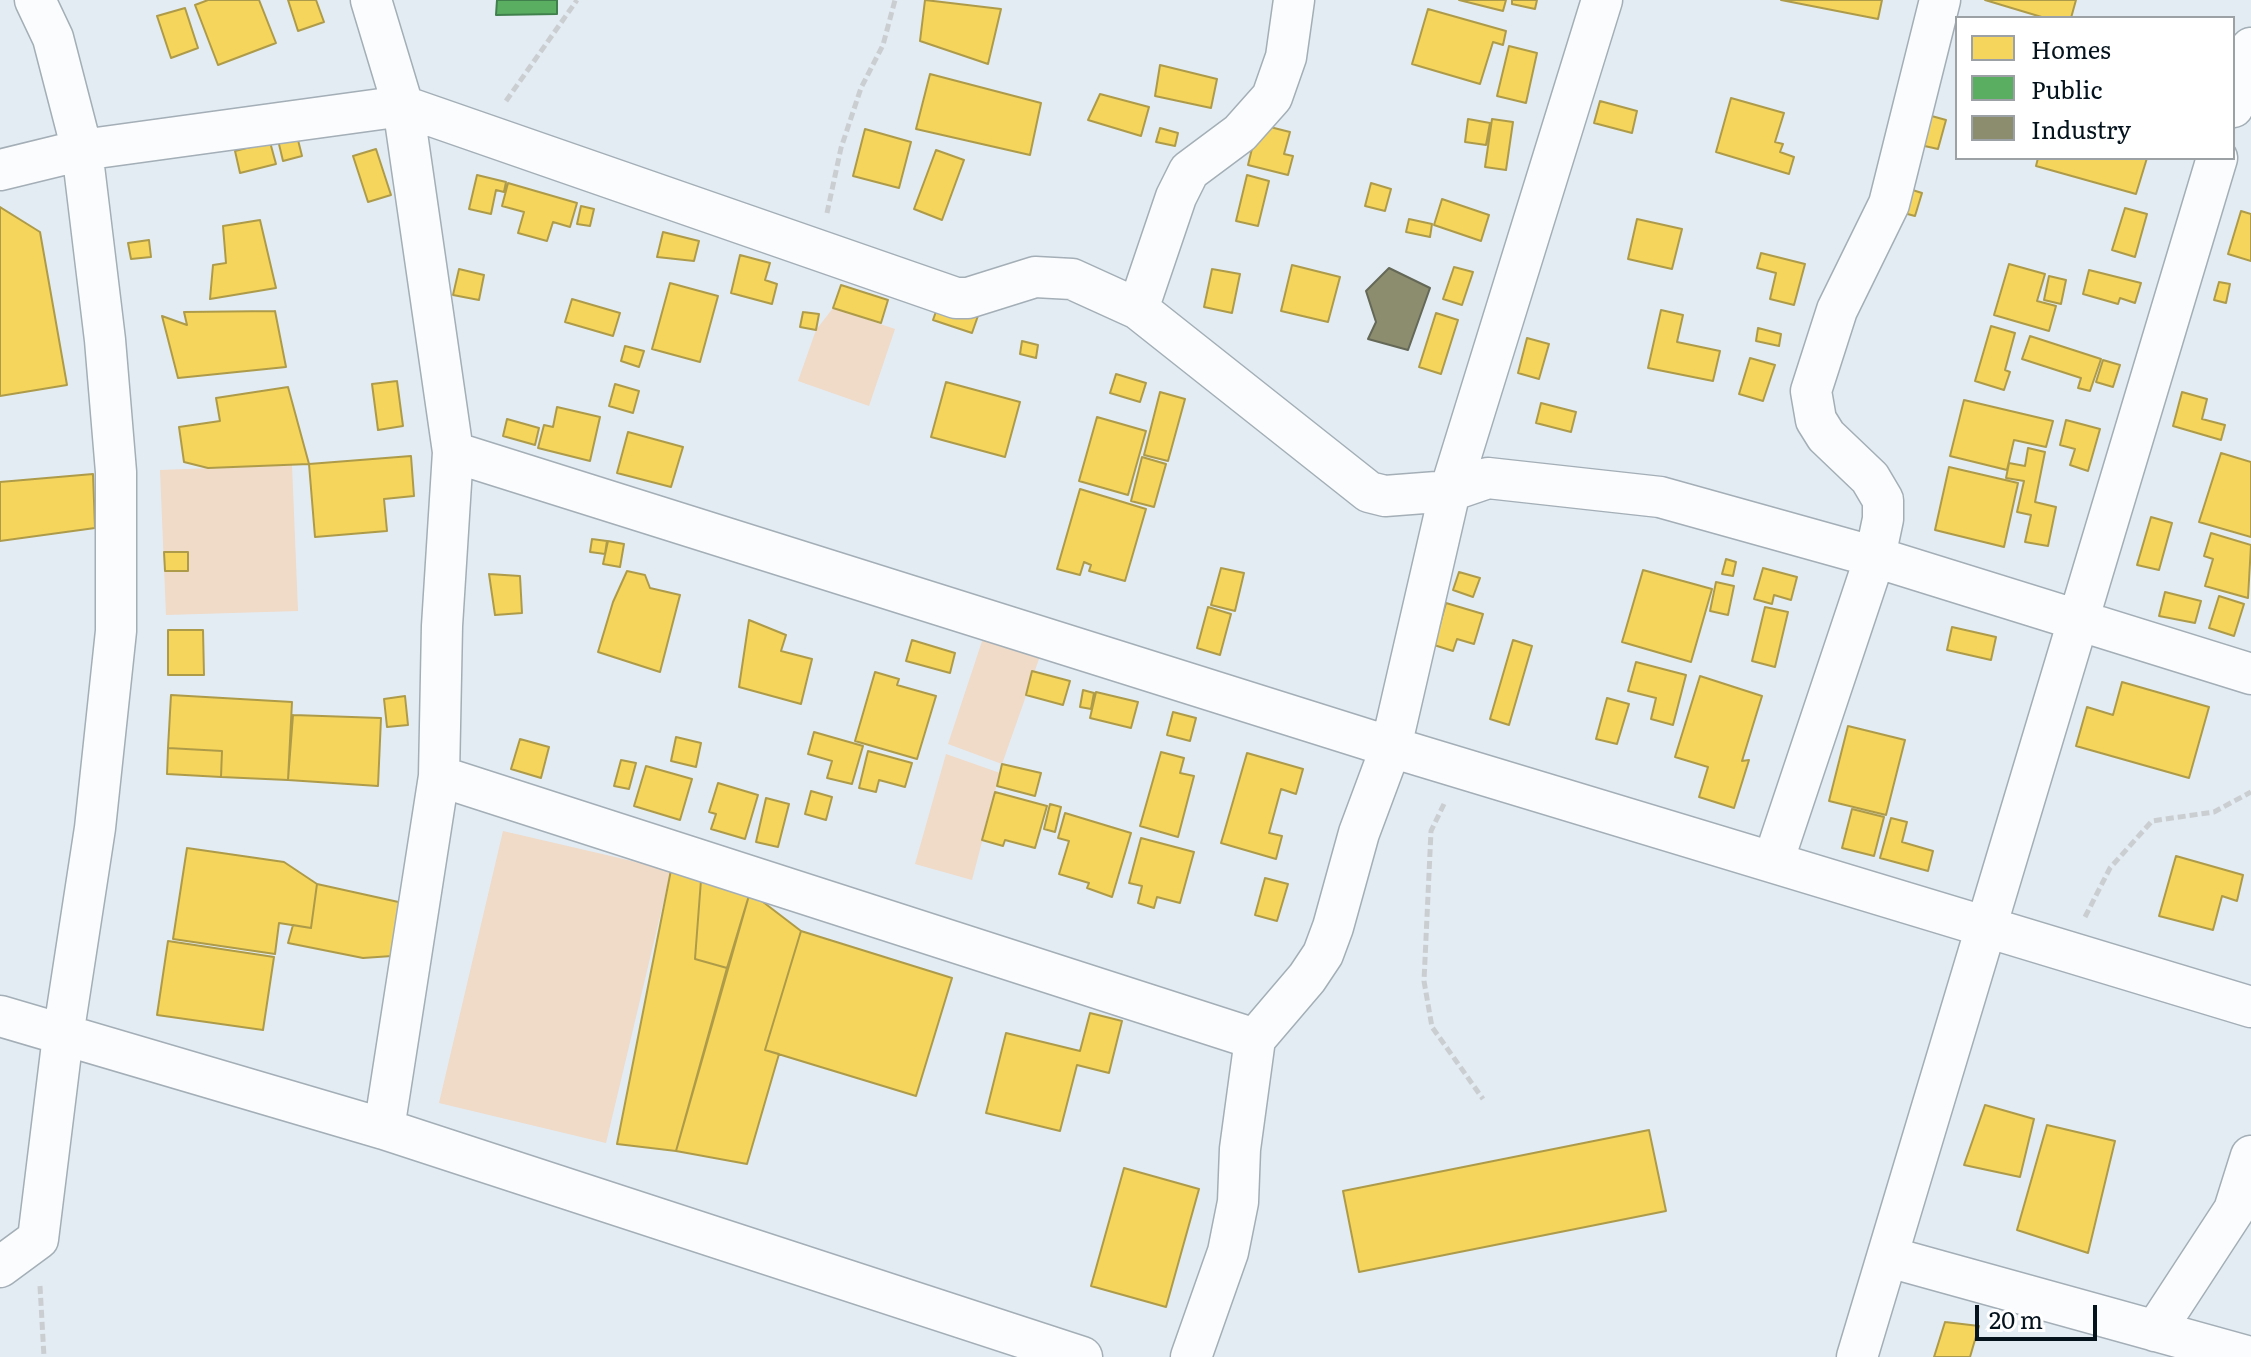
<!DOCTYPE html>
<style>
body{margin:0}
#map{position:relative;width:2251px;height:1357px;overflow:hidden;background:#e3ecf3;font-family:Literata,serif}
canvas{display:block}
.legend{position:absolute;left:1955px;top:16px;width:280px;height:144px;box-sizing:border-box;background:#fff;border:2px solid #9ba1a5;margin:0;padding:10px 14px;list-style:none;font-size:24px;color:#05131d}
.legend li{display:flex;align-items:center;gap:16px;height:40px}
.legend b{width:40px;border:2px solid #9ba1a5}
.scale{position:absolute;left:1975px;top:1305px;width:122px;height:36px;box-sizing:border-box;border:4px solid #05131d;border-top:0;padding-left:10px;font-size:24px;line-height:28px;white-space:nowrap;color:#05131d;-webkit-text-stroke:6px #fff;paint-order:stroke}
</style>
<div id="map">
<canvas width="2251" height="1357"></canvas>
<ul class="legend">
<li><b style="height:22px;background:#f6d55c"></b>Homes</li>
<li><b style="height:22px;background:#5aae61"></b>Public</li>
<li><b style="height:22px;background:#8c8c6e"></b>Industry</li>
</ul>
<div class="scale">20 m</div>
</div>
<script>
const ctx = document.querySelector('canvas').getContext('2d');
ctx.lineJoin = 'round';
function fillPath(path, color) { ctx.fillStyle = color; ctx.fill(path, 'evenodd'); }
const poly = rows => new Path2D(rows.map(r => 'M' + r).join(''));
function trace(path, color, width, dash) { ctx.strokeStyle = color; ctx.lineWidth = width; ctx.lineCap = dash ? 'butt' : 'round'; ctx.setLineDash(dash || []); ctx.stroke(path); }
fillPath(poly([
 [833,308,895,329,869,406,798,381,816,330],
 [292,465,298,611,166,615,160,470],
 [989,620,1046,639,1002,764,948,744],
 [946,754,1000,773,972,880,915,864],
 [503,831,671,870,606,1143,439,1103]
]), '#f0dac8');
const homes = poly([
 [208,0,259,0,276,43,218,65,195,5,208,0],
 [288,0,316,0,324,22,298,31,288,0],
 [925,0,1001,9,988,64,920,41,925,0],
 [1459,0,1506,0,1503,11,1459,0],
 [1512,0,1537,0,1535,9,1512,4,1512,0],
 [1781,0,1882,0,1878,19,1781,0],
 [1985,0,2076,0,2071,18,2045,18,1985,0],
 [185,8,198,48,171,58,157,16,185,8],
 [1428,9,1506,31,1503,45,1493,42,1480,84,1412,64,1428,9],
 [1509,46,1537,53,1526,103,1497,96,1509,46],
 [1160,65,1217,79,1211,108,1155,96,1160,65],
 [930,74,1041,103,1030,155,916,129,930,74],
 [1100,94,1149,107,1141,136,1088,120,1100,94],
 [1731,98,1784,113,1775,142,1783,144,1780,152,1794,157,1789,174,1716,152,1731,98],
 [1600,101,1637,111,1632,133,1594,123,1600,101],
 [1928,115,1946,120,1938,149,1920,145,1928,115],
 [1468,119,1490,123,1486,145,1465,142,1468,119],
 [1492,119,1513,122,1506,170,1485,167,1492,119],
 [1258,124,1290,132,1284,154,1293,156,1288,175,1248,165,1258,124],
 [1160,128,1178,133,1175,146,1156,142,1160,128],
 [865,129,911,142,899,188,853,176,865,129],
 [297,136,302,156,283,161,278,140,297,136],
 [270,142,276,164,240,173,235,151,270,142],
 [376,149,391,195,368,202,353,156,376,149],
 [936,150,964,160,942,220,914,209,936,150],
 [2038,158,2147,158,2136,194,2036,166,2038,158],
 [477,175,506,182,504,192,496,190,491,214,469,209,477,175],
 [1247,175,1269,181,1258,226,1236,221,1247,175],
 [508,183,577,203,570,227,553,222,547,241,518,233,524,212,502,206,508,183],
 [1371,183,1391,189,1385,211,1365,206,1371,183],
 [1903,187,1922,193,1915,216,1896,211,1903,187],
 [1442,199,1489,215,1481,241,1434,225,1442,199],
 [581,206,594,209,590,226,577,224,581,206],
 [0,207,40,232,67,385,0,396,0,207],
 [2125,208,2147,214,2135,257,2112,250,2125,208],
 [2241,211,2251,214,2251,261,2228,254,2241,211],
 [1409,219,1432,224,1430,237,1406,232,1409,219],
 [1637,219,1682,229,1672,269,1628,259,1637,219],
 [260,220,276,288,210,299,213,265,226,263,223,226,260,220],
 [663,232,699,241,694,261,657,257,663,232],
 [149,240,151,257,131,259,128,243,149,240],
 [1761,253,1805,264,1794,305,1770,299,1776,273,1757,268,1761,253],
 [740,255,770,263,765,280,777,284,772,304,731,293,740,255],
 [2009,264,2045,274,2037,301,2056,306,2049,331,1994,315,2009,264],
 [1292,265,1340,277,1328,322,1281,311,1292,265],
 [1454,267,1473,272,1462,305,1443,299,1454,267],
 [459,269,484,275,479,300,453,295,459,269],
 [1212,269,1240,274,1232,313,1204,307,1212,269],
 [2089,270,2141,283,2135,303,2120,298,2118,304,2083,294,2089,270],
 [2049,276,2066,280,2061,304,2044,300,2049,276],
 [2219,282,2230,284,2226,303,2214,300,2219,282],
 [670,283,718,296,700,362,652,349,670,283],
 [841,285,888,300,881,323,833,308,841,285],
 [941,297,980,310,972,333,933,320,941,297],
 [572,299,620,313,613,336,565,322,572,299],
 [1661,310,1683,315,1677,342,1720,351,1713,381,1648,368,1661,310],
 [275,311,286,367,178,378,162,316,187,325,184,312,275,311],
 [803,312,819,314,816,330,800,327,803,312],
 [1436,313,1458,320,1441,374,1419,367,1436,313],
 [1991,326,2015,333,2005,370,2010,372,2004,390,1975,381,1991,326],
 [1758,328,1781,334,1779,346,1756,341,1758,328],
 [2030,336,2101,359,2090,391,2078,388,2081,378,2022,359,2030,336],
 [1527,338,1549,344,1539,379,1518,373,1527,338],
 [1022,341,1038,345,1036,358,1020,354,1022,341],
 [625,346,644,351,639,367,621,361,625,346],
 [1750,358,1775,365,1763,401,1739,394,1750,358],
 [2103,360,2120,365,2113,387,2096,382,2103,360],
 [1116,374,1146,383,1140,402,1110,393,1116,374],
 [397,381,403,426,378,430,372,384,397,381],
 [946,382,1020,402,1005,457,931,437,946,382],
 [615,384,639,391,633,413,609,406,615,384],
 [288,387,309,464,208,468,184,462,179,427,220,421,216,398,288,387],
 [1160,392,1185,399,1168,461,1144,455,1160,392],
 [2182,392,2207,399,2202,419,2225,425,2221,440,2173,426,2182,392],
 [1964,400,2053,421,2046,447,2014,440,2007,470,1950,456,1964,400],
 [1541,403,1576,412,1571,432,1536,423,1541,403],
 [557,407,600,417,590,461,538,448,544,425,553,427,557,407],
 [1097,417,1146,431,1128,495,1079,481,1097,417],
 [507,419,539,428,535,445,503,436,507,419],
 [2066,420,2100,429,2088,471,2070,465,2075,449,2060,445,2066,420],
 [628,432,683,447,671,487,617,473,628,432],
 [2028,448,2045,452,2035,502,2056,507,2048,546,2025,542,2031,515,2017,512,2024,481,2006,478,2009,463,2025,466,2028,448],
 [2221,453,2251,462,2251,537,2199,522,2221,453],
 [411,456,414,496,384,499,387,531,315,537,309,464,411,456],
 [1142,457,1166,464,1154,507,1131,501,1142,457],
 [1949,467,2018,483,2004,547,1935,530,1949,467],
 [93,474,95,528,0,541,0,482,93,474],
 [1080,489,1146,509,1125,581,1089,571,1091,565,1084,562,1080,575,1057,569,1080,489],
 [2151,517,2172,523,2159,570,2137,565,2151,517],
 [2211,533,2251,545,2248,598,2205,586,2213,559,2204,556,2211,533],
 [592,539,607,541,605,554,590,552,592,539],
 [608,541,624,544,620,567,603,564,608,541],
 [164,552,188,552,188,571,165,571,164,552],
 [1726,559,1736,562,1733,576,1722,574,1726,559],
 [1221,568,1244,573,1235,611,1211,605,1221,568],
 [1763,568,1797,577,1791,600,1774,595,1772,604,1754,599,1763,568],
 [1643,570,1712,589,1691,662,1622,642,1643,570],
 [627,571,645,575,650,588,680,595,660,672,598,652,613,602,627,571],
 [1459,572,1480,578,1473,597,1453,590,1459,572],
 [489,574,520,576,522,613,495,615,489,574],
 [1716,582,1734,586,1728,615,1710,611,1716,582],
 [2165,592,2201,601,2195,623,2159,616,2165,592],
 [2219,596,2244,604,2234,636,2209,628,2219,596],
 [1446,603,1483,614,1474,644,1457,639,1453,651,1434,645,1446,603],
 [1208,607,1231,614,1220,655,1197,648,1208,607],
 [1765,607,1788,612,1775,667,1752,661,1765,607],
 [749,620,786,635,781,651,812,659,801,704,739,687,749,620],
 [1952,627,1996,637,1991,660,1947,650,1952,627],
 [168,630,203,630,204,675,168,675,168,630],
 [912,640,955,653,950,673,906,661,912,640],
 [1513,640,1532,646,1509,725,1490,719,1513,640],
 [1636,662,1686,675,1673,725,1651,719,1656,698,1628,691,1636,662],
 [1032,671,1070,681,1063,705,1026,695,1032,671],
 [875,672,899,679,897,685,936,696,917,759,855,741,875,672],
 [1700,676,1762,696,1742,761,1749,760,1734,808,1699,797,1708,767,1675,757,1700,676],
 [2122,682,2209,707,2189,778,2076,746,2087,707,2113,715,2122,682],
 [1083,690,1094,693,1091,709,1080,707,1083,690],
 [1096,692,1138,702,1131,728,1090,718,1096,692],
 [171,695,292,702,288,780,221,777,222,751,168,748,171,695],
 [405,696,408,725,387,727,384,699,405,696],
 [1607,698,1629,704,1617,744,1596,739,1607,698],
 [1173,712,1196,718,1190,741,1167,735,1173,712],
 [293,715,381,718,378,786,288,780,293,715],
 [1848,726,1905,740,1886,815,1829,801,1848,726],
 [814,732,863,746,852,784,827,778,832,761,808,754,814,732],
 [676,737,701,743,696,767,671,761,676,737],
 [520,739,549,747,541,778,511,769,520,739],
 [168,748,222,751,221,777,167,774,168,748],
 [868,751,912,763,905,787,879,780,876,792,859,788,868,751],
 [1161,752,1184,758,1180,773,1194,776,1178,837,1140,826,1161,752],
 [1247,753,1303,769,1296,794,1281,789,1269,833,1282,836,1276,859,1221,843,1247,753],
 [621,760,636,763,629,789,614,786,621,760],
 [1002,764,1041,773,1035,796,997,786,1002,764],
 [646,766,692,779,680,820,634,806,646,766],
 [718,783,758,795,745,839,711,829,716,814,709,812,718,783],
 [811,791,832,797,826,820,805,814,811,791],
 [995,792,1047,806,1035,848,1005,840,1003,846,982,840,995,792],
 [766,798,789,804,778,847,756,842,766,798],
 [1050,804,1061,807,1055,832,1044,829,1050,804],
 [1852,809,1884,817,1874,856,1842,848,1852,809],
 [1065,813,1131,833,1112,897,1087,888,1089,883,1059,874,1069,841,1058,838,1065,813],
 [1891,818,1907,822,1902,842,1933,851,1928,871,1880,858,1891,818],
 [1141,838,1194,852,1180,903,1157,897,1154,908,1138,903,1142,886,1129,883,1141,838],
 [187,848,284,862,317,884,311,928,279,923,275,954,173,939,187,848],
 [2176,856,2243,875,2237,901,2222,896,2213,930,2159,916,2176,856],
 [671,870,701,880,695,959,727,968,676,1151,617,1144,671,870],
 [1265,878,1288,884,1277,921,1255,915,1265,878],
 [701,880,750,892,727,968,695,959,701,880],
 [317,884,403,903,392,956,363,958,288,943,293,925,311,928,317,884],
 [750,892,801,931,765,1050,779,1054,747,1164,676,1151,750,892],
 [801,931,952,978,916,1096,765,1050,801,931],
 [168,941,274,957,263,1030,157,1015,168,941],
 [1090,1013,1122,1021,1109,1073,1077,1065,1060,1131,986,1113,1006,1033,1080,1051,1090,1013],
 [1985,1105,2034,1119,2020,1177,1964,1165,1985,1105],
 [2047,1125,2115,1141,2088,1253,2017,1230,2047,1125],
 [1649,1130,1666,1211,1359,1272,1343,1191,1649,1130],
 [1124,1168,1199,1189,1166,1307,1091,1286,1124,1168],
 [1945,1322,1979,1326,1970,1357,1934,1357,1945,1322]
]);
fillPath(homes, '#f6d55c');
trace(homes, '#ae9b49', 2);
const public = poly([
 [497,0,557,0,557,14,496,15,497,0]
]);
fillPath(public, '#5aae61');
trace(public, '#40804d', 2);
const industry = poly([
 [1389,268,1430,288,1408,350,1368,339,1376,322,1366,291,1389,268]
]);
fillPath(industry, '#8c8c6e');
trace(industry, '#646856', 2);
const street = poly([
 [371,0,403,106,453,452,442,626,439,776,384,1129],
 [2233,107,2251,48],
 [0,170,82,150,403,106,956,298,968,298,1035,277,1072,279,1138,309,1369,492,1385,496,1450,491,1488,478,1660,497,1875,557,2251,674],
 [1138,309,1176,197,1189,171,1240,133,1272,97,1286,57,1294,0],
 [453,452,1391,747,2251,1007],
 [439,776,1255,1039],
 [1773,862,1875,557,1883,519,1883,500,1870,478,1826,436,1816,420,1811,391,1837,310,1889,204,1940,0],
 [0,1016,384,1129,1082,1357],
 [1889,1257,2250,1357],
 [0,1267,38,1239,63,1036,95,828,116,631,116,472,105,340,82,150,53,38,35,0],
 [2155,1331,2234,1210,2251,1156],
 [1191,1357,1228,1252,1238,1202,1240,1149,1255,1039,1307,978,1323,954,1333,927,1359,833,1391,747,1450,491,1602,0],
 [1857,1357,2217,158]
]);
trace(street, '#a3aeb6', 43);
trace(poly([
 [506,101,577,0],
 [827,213,841,148,861,88,883,45,895,0],
 [1444,804,1431,831,1424,981,1432,1027,1483,1099],
 [2085,917,2110,868,2152,821,2214,812,2251,792],
 [40,1286,44,1357]
]), '#cbced1', 5, [8, 4]);
trace(street, '#fbfcfd', 40);
</script>
